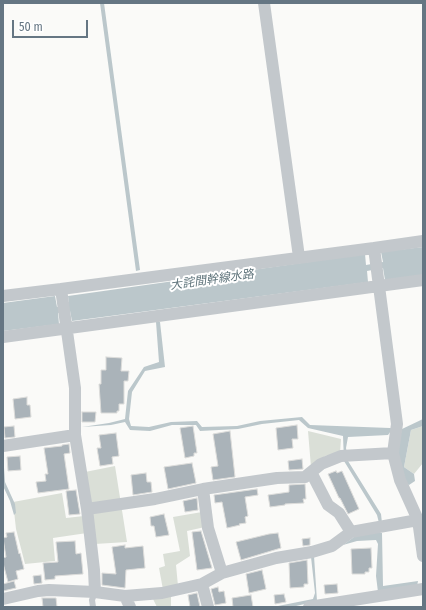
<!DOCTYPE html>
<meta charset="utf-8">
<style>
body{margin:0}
#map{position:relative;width:426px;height:610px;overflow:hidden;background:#fafaf8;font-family:"Fira Sans Condensed",sans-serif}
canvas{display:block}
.frame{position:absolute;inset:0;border:4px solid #657683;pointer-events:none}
.scale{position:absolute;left:12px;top:20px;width:76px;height:18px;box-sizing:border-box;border:2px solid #657683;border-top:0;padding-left:5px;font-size:12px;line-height:14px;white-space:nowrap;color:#657683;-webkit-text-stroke:3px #fff;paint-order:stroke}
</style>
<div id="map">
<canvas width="426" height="610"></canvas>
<div class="frame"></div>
<div class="scale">50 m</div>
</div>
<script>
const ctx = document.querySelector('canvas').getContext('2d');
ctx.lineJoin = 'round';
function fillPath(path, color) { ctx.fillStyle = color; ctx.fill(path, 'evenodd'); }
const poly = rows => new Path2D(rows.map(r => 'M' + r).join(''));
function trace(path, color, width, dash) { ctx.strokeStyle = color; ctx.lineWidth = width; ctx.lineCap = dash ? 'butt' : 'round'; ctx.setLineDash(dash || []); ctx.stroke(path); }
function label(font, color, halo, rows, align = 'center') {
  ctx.font = font + ' "Fira Sans Condensed","Noto Sans JP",sans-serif'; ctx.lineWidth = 4; ctx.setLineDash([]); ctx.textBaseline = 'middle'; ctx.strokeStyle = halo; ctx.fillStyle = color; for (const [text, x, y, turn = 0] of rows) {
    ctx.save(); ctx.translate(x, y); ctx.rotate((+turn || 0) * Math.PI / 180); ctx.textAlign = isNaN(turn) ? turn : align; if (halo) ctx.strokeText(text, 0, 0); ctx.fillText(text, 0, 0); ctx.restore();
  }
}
fillPath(poly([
 [423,426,423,463,414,474,404,467,411,430],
 [308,431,341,439,340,453,325,456,311,467],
 [115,466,127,542,95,544,85,472],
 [62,493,66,518,84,516,87,533,53,538,55,561,25,564,16,529,13,502],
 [202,512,205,527,187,531,190,556,176,565,178,586,171,591,171,607,157,607,151,595,164,595,159,568,165,566,163,554,180,551,173,517]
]), '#dadfd7');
fillPath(poly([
 [100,3,104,3,140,270,136,271],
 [423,247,423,275,385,280,383,268,367,271,368,282,72,321,70,311,58,313,59,324,3,331,3,303,55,296,57,307,69,305,68,296,365,254,366,265,383,262,381,252],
 [156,322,160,322,165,367,145,371,132,392,129,419,131,426,149,427,171,422,197,421,202,427,237,426,260,421,302,417,310,425,390,428,402,429,423,419,423,426,411,430,404,467,414,474,415,481,409,485,405,483,391,431,388,435,348,437,346,448,348,461,381,514,382,523,379,523,377,515,344,461,343,436,308,428,299,420,262,424,238,429,200,431,196,425,172,425,150,431,130,430,125,422,111,425,82,427,109,423,125,419,128,391,144,367,159,362],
 [3,453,5,482,15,504,16,513,14,515,10,501,3,486],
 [367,533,382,533,383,586,418,581,417,586,378,592,376,576,378,544,376,540,357,541,343,545,354,537],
 [314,556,317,601,292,607,273,607,313,599,315,593,311,557]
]), '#bbc7cb');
const building = poly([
 [106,357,122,358,121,371,129,371,128,381,124,381,124,404,119,404,119,411,117,411,117,413,101,413,99,384,101,384,101,370,106,370,106,357],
 [27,397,27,405,30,405,31,417,15,419,13,399,27,397],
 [82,412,96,412,95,422,82,422,82,412],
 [297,425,298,439,292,439,293,448,278,450,276,428,297,425],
 [14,426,15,437,5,438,4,427,14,426],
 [193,426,197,453,194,453,194,456,185,458,180,428,193,426],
 [230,431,235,477,213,480,211,467,218,466,213,434,230,431],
 [116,433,119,456,112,457,113,464,100,466,97,448,101,448,99,435,116,433],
 [69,444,70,453,64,454,69,489,38,493,36,482,46,481,45,474,48,474,44,448,62,446,62,445,69,444],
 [20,456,21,470,8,471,7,457,20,456],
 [302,459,303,469,289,470,288,461,302,459],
 [192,463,196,483,168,489,164,467,192,463],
 [336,471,337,473,342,471,359,509,348,514,340,498,339,498,328,474,336,471],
 [146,473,147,482,151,482,152,492,133,495,131,475,146,473],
 [305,484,306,499,303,499,304,503,285,504,285,505,270,507,268,495,289,492,289,485,305,484],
 [257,489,258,495,245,497,248,516,245,517,246,523,239,524,240,525,227,528,222,502,215,503,214,495,257,489],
 [76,490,80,514,69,515,66,491,76,490],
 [197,498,198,510,185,512,183,501,197,498],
 [164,514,169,535,156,537,154,526,151,526,150,517,164,514],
 [201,531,212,568,197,570,192,532,201,531],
 [14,532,19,554,20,553,24,569,16,571,18,579,8,582,3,563,3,558,6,557,3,538,7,537,6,533,14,532],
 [278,533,281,548,241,560,236,542,269,534,278,533],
 [310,538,310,545,303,546,302,539,310,538],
 [75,541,76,554,81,553,83,574,55,576,55,579,45,580,43,563,58,562,56,542,75,541],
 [125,545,125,548,143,546,145,568,126,570,125,588,102,585,102,573,116,574,112,547,125,545],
 [371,548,372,568,369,568,369,572,365,572,365,574,352,574,351,549,371,548],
 [307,560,308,584,304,584,304,587,290,588,289,563,307,560],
 [262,570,266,589,249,593,246,574,262,570],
 [41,575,42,583,34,584,33,576,41,575],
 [14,581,16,588,3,591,3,584,14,581],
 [337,584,338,593,325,594,324,585,337,584],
 [218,587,219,592,224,591,226,603,215,605,211,589,218,587],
 [197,593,200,607,190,607,188,595,197,593],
 [284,594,286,602,275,604,274,595,284,594],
 [251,595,253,607,233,607,232,598,251,595],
 [42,598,56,598,57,607,43,607,42,598]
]);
fillPath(building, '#aab3b9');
trace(building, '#dcdcda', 1);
trace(poly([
 [93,607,92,600,95,592]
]), '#c3c8cc', 6);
trace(poly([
 [264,3,299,257],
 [374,248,423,241],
 [61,289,374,248,397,424,393,453,400,480,418,520,423,556],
 [3,296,61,289,75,388,75,435,87,509,94,570,95,592],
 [3,337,423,280],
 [3,446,75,435],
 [311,472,328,505,339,513,351,532],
 [203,489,208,528,222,573],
 [87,509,155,499,203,489,277,478,305,477,321,464,341,456,393,453],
 [202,584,208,607],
 [125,596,162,593,202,584,222,573,276,558,312,552,332,546,351,532,418,520],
 [3,599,38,591,49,590,95,592,125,596,130,607],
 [309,607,423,589]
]), '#c3c8cc', 12);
label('italic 12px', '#60757c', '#fff', [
 ["大詫間幹線水路",212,280,-8]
]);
</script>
